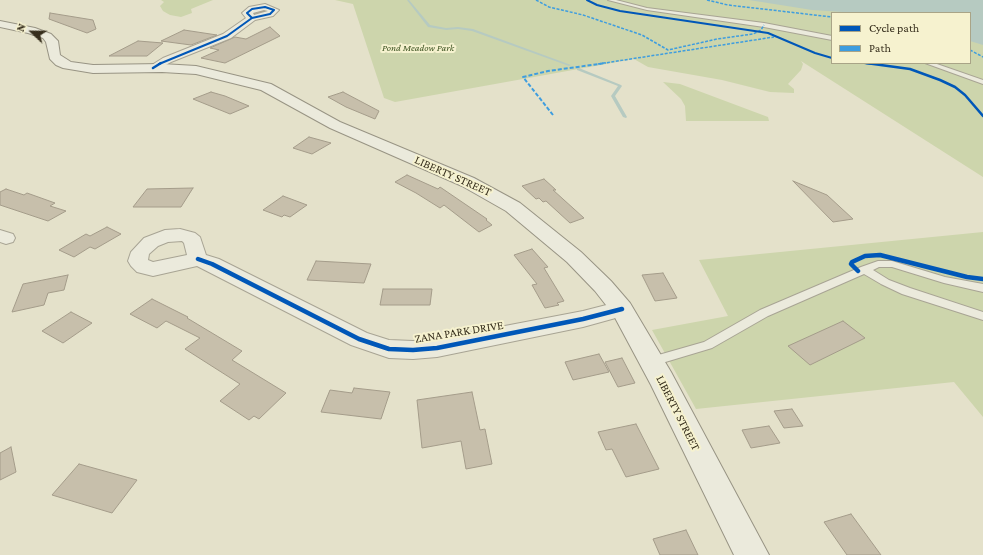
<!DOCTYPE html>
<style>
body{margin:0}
#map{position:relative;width:983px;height:555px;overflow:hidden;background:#e4e1ca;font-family:"Crimson Pro",serif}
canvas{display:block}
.legend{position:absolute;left:831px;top:12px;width:140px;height:52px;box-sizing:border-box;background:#f6f2cf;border:1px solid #a9a487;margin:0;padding:5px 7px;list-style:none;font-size:12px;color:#362e1c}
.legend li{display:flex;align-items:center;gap:8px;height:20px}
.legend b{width:20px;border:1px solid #a9a487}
.north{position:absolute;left:12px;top:12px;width:40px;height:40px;-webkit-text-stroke:3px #f6f2cf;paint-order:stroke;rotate:292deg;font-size:11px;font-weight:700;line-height:16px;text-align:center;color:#362e1c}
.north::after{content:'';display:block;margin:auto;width:14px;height:18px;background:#362e1c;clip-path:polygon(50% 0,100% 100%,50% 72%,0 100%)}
</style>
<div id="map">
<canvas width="983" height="555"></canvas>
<ul class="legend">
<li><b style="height:5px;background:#0057b8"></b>Cycle path</li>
<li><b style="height:5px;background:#3e9ddf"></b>Path</li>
</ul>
<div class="north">N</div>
</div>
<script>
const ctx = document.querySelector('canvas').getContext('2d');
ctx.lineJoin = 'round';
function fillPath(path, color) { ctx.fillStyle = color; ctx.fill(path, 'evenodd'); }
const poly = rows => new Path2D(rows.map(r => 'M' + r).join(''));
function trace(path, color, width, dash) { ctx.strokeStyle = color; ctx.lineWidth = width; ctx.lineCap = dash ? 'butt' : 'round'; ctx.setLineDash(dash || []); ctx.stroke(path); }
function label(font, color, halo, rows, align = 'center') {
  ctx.font = font + ' "Crimson Pro",serif'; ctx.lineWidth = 4; ctx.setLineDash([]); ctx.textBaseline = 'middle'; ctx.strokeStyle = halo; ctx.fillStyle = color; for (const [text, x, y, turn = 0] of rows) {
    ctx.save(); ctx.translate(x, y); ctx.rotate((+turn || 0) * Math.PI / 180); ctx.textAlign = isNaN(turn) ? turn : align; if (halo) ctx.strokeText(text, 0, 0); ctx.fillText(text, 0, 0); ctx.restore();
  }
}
fillPath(poly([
 [161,0,213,0,191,9,192,13,181,17,170,15,163,11,160,6,164,2],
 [335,0,983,0,983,177,801,61,803,64,801,70,788,84,794,89,794,93,770,92,722,80,648,67,634,59,395,102,384,98,353,4],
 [832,13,970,13,970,63,832,63],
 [663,82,680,84,768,117,769,121,686,121,685,106,681,99],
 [983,232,983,417,954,382,696,409,652,330,728,316,699,260]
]), '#cdd5ac');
fillPath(poly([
 [749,0,983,0,983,45,970,41,970,13,858,13,812,10]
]), '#b6cac1');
fillPath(poly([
 [407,0,409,0,430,25,446,28,458,27,473,29,571,65,569,66,472,31,458,29,446,30,428,27,407,0],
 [577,68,579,68,621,85,622,86,615,96,627,117,626,118,623,117,611,96,618,86,577,70,577,68]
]), '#b6cac1');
const building = poly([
 [50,13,93,20,96,29,87,33,49,19,50,13],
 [270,27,280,36,225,63,201,58,219,50,210,48,235,37,246,39,270,27],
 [184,30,217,35,191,45,161,41,184,30],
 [138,41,163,43,147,56,109,56,138,41],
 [211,92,225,96,249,106,230,114,193,99,211,92],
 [343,92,379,111,375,119,346,107,328,97,343,92],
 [309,137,331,143,312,154,293,148,309,137],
 [407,175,438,189,440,187,487,219,486,220,492,225,479,232,444,205,440,208,416,193,395,182,407,175],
 [544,179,556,190,553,190,584,218,570,223,546,201,543,202,539,198,536,199,522,186,544,179],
 [793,181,827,195,853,219,833,222,793,181],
 [193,188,181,207,133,207,147,189,193,188],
 [6,189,24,195,27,193,55,203,50,206,66,211,48,221,0,205,0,192,6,189],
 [283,196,307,205,290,217,284,215,282,217,263,210,283,196],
 [107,227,121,234,95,249,90,247,74,257,59,250,86,234,90,236,107,227],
 [532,249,548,267,544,268,564,301,557,303,559,305,545,308,532,285,537,284,514,255,532,249],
 [316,261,371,264,364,283,307,280,316,261],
 [663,273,677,298,655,301,642,275,663,273],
 [68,275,64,290,48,293,44,305,12,312,23,284,68,275],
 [383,289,432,289,430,305,380,305,383,289],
 [152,299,188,317,187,318,242,351,232,360,286,393,259,419,254,416,249,420,220,401,240,384,185,349,200,338,166,321,157,328,130,314,152,299],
 [71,312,92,323,63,343,42,331,71,312],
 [843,321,865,338,810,365,788,346,843,321],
 [599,354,609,372,573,380,565,362,599,354],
 [622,358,635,383,618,387,605,362,622,358],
 [354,388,390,392,381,419,321,412,330,390,352,393,354,388],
 [472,392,480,430,485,429,492,464,466,469,461,441,422,448,417,400,472,392],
 [792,409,803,426,784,428,774,411,792,409],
 [636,424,659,469,626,477,612,449,606,450,598,432,636,424],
 [769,426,780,443,751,448,742,430,769,426],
 [11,447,16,472,0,480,0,453,11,447],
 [79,464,137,480,112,513,52,495,79,464],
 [851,514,881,555,847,555,824,522,851,514],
 [686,530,698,555,660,555,653,539,686,530]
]);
fillPath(building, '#c7bfab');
trace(building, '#a49c8a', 1);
const lane = poly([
 [608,0,616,0,647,8,764,23,832,36,832,40,764,27,647,10,608,0],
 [925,63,934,63,983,80,983,84,925,63],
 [878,261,892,261,945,277,983,284,983,292,944,283,892,267,879,267,873,270,889,280,910,288,983,312,983,320,902,294,881,284,864,274,768,316,712,348,652,366,648,364,646,361,648,358,704,342,760,310,861,267,878,261]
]);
const street = poly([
 [265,4,279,10,273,16,255,20,231,38,171,62,157,70,153,72,147,68,163,58,223,34,246,18,242,13,249,7,265,4],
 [264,10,268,11,254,15,253,13,264,10],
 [180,229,195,233,200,237,206,255,219,259,367,333,389,340,413,341,437,339,583,311,622,301,630,304,633,309,630,314,583,327,437,357,413,359,389,358,351,345,197,266,153,276,137,272,131,266,128,261,131,252,144,238,165,230,180,229],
 [182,241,184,243,187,255,153,262,148,260,149,254,158,246,168,242,182,241],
 [0,230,13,234,15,238,13,242,6,244,0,242,0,230]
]);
const secondary = poly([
 [0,21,35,28,51,34,58,41,60,55,71,62,93,65,162,64,196,66,271,84,340,122,474,178,520,203,581,252,611,281,630,303,671,372,769,555,734,555,651,385,613,314,595,291,567,262,506,211,462,186,330,128,261,90,196,74,162,72,93,73,63,68,56,65,50,59,46,42,43,38,28,33,0,27,0,21]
]);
trace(lane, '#a8a494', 2);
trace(street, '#a8a494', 2);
trace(secondary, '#989484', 2);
fillPath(lane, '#ebeadc');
fillPath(street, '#ebeadc');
fillPath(secondary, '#ebeadc');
trace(poly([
 [536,0,549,7,583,15,642,35,668,50,717,39,753,34,761,30,764,25],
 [707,0,728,5,832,17],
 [970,50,983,57],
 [598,64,774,37]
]), '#3e9ddf', 1.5, [3, 1.5]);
trace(poly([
 [553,115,523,77,548,71,606,63]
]), '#3e9ddf', 2, [4, 2]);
trace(poly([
 [587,0,597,5,620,11,768,33,815,53,832,58],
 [265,7,274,10,270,14,252,18,247,13,252,9,265,7],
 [864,63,874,64],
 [159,64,227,36,252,18]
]), '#0057b8', 2);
trace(poly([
 [866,63,910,69,940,80,955,87,965,95,983,116],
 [153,68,161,63]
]), '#0057b8', 2.5);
trace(poly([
 [198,259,212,264,359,339,389,349,413,350,437,348,583,319,622,309],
 [858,271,851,264,852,262,865,256,880,255,967,277,983,279]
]), '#0057b8', 4.5);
label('italic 10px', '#3d5322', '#f6f2cf', [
 ["Pond Meadow Park",418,48]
]);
label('12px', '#362e1c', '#f6f2cf', [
 ["LIBERTY STREET",453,176,24],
 ["ZANA PARK DRIVE",459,332,-9],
 ["LIBERTY STREET",678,413,63]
]);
</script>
